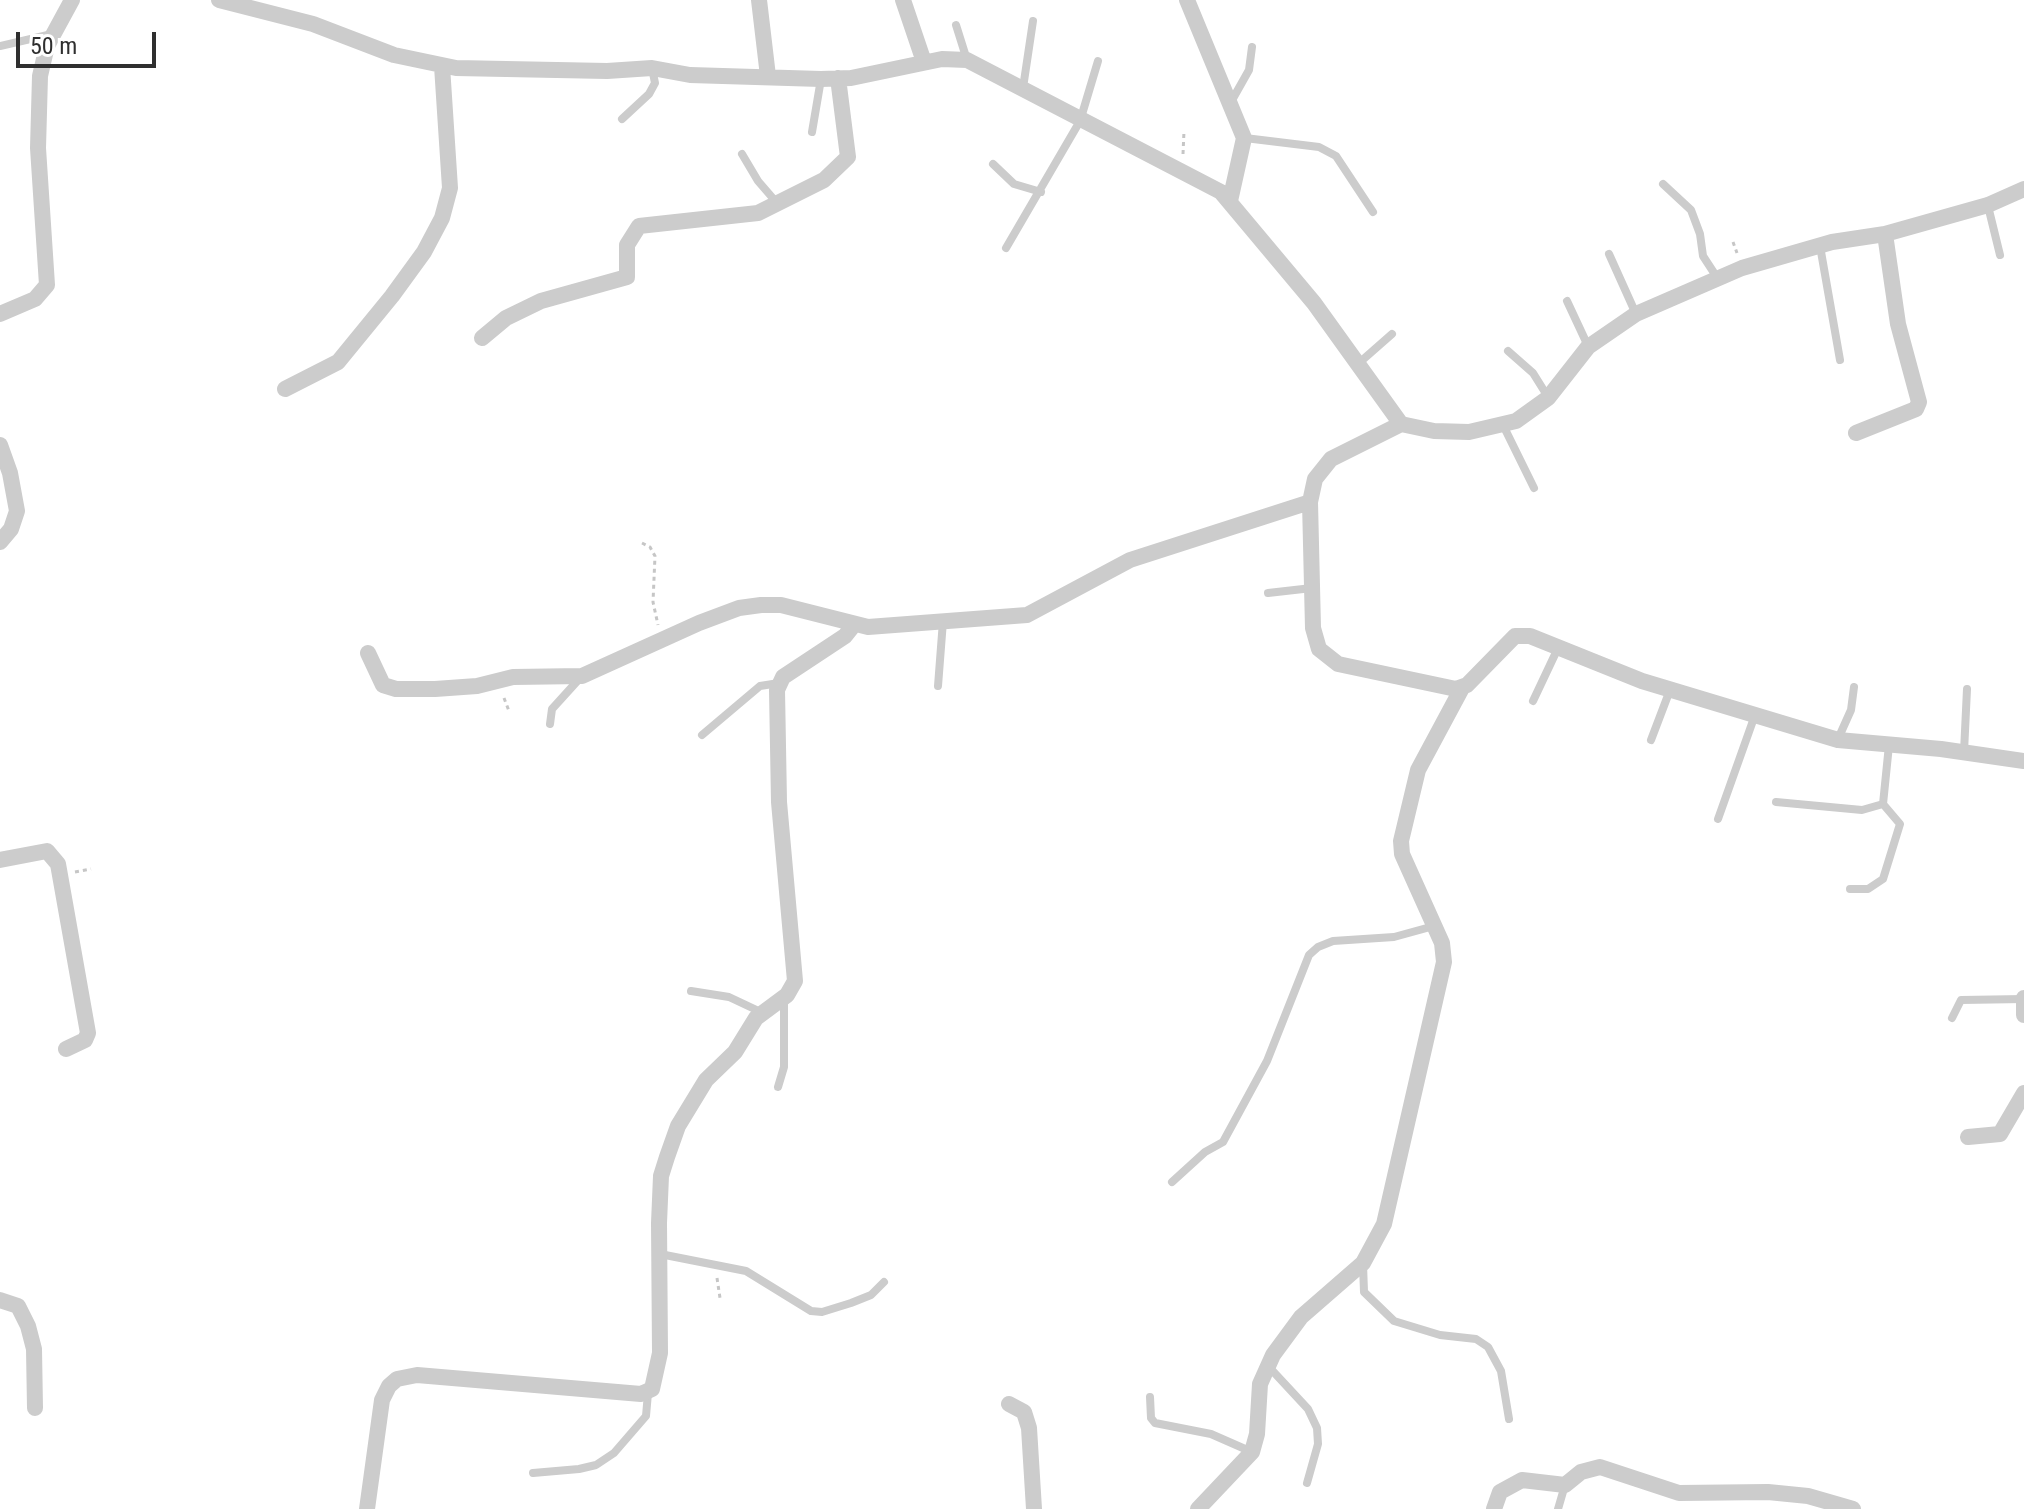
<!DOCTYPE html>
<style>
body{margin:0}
#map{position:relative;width:2024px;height:1509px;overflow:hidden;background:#fff;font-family:"Roboto Condensed",sans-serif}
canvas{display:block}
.scale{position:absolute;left:16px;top:32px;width:140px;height:36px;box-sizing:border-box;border:4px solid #2f2f2f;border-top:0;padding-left:10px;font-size:24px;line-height:28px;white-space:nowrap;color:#2f2f2f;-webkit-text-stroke:6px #fff;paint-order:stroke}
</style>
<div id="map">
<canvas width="2024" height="1509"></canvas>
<div class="scale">50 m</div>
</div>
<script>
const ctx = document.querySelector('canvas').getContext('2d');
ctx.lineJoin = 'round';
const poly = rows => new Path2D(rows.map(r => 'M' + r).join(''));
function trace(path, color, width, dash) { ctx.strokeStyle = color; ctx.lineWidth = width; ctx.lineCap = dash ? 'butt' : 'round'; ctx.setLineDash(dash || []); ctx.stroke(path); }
trace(poly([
 [1183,154,1184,131],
 [1733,242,1737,253],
 [642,543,650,547,655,556,653,602,658,625],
 [504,698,509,711],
 [75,872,91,869],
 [717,1278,720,1298]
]), '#c6c6c6', 3, [4, 4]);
trace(poly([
 [956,25,967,60],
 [0,46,52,34],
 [1023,88,1033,21],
 [1231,102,1249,70,1252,47],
 [622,119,649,94,655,83,652,68],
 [812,132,821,79],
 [1245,138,1319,147,1336,156,1373,212],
 [742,154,758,181,777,203],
 [993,164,1014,184,1041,192],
 [1663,184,1691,210,1700,234,1703,256,1718,279],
 [1988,206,2000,255],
 [1820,246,1840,360],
 [1006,248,1080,121,1098,61],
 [1609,254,1636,314],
 [1567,301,1588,346],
 [1508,351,1533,373,1548,397],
 [1359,363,1392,334],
 [1503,425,1534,488],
 [1268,593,1312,588],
 [938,686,943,621],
 [1533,701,1558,648],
 [550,724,552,709,581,677],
 [702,735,760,686,779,683],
 [1838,739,1851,710,1854,687],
 [1651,740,1670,690],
 [1964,752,1967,689],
 [1776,802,1862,810,1883,804,1889,745],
 [1718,819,1755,715],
 [1850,889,1868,889,1883,879,1900,824,1883,804],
 [691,991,729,997,763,1013],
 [1952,1018,1961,1000,2024,999],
 [778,1087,784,1067,784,998],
 [1172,1182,1205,1152,1223,1142,1267,1061,1309,955,1318,947,1333,941,1394,937,1434,926],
 [660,1254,746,1271,811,1311,822,1312,851,1303,871,1295,884,1282],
 [1363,1264,1364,1292,1394,1321,1440,1335,1476,1339,1488,1347,1501,1371,1509,1419],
 [1269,1367,1308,1409,1317,1428,1318,1444,1307,1483],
 [1150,1397,1151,1418,1155,1423,1211,1434,1252,1452],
 [533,1473,579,1469,596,1465,614,1453,646,1416,648,1393],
 [1558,1509,1565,1485]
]), '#ccc', 8);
trace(poly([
 [219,0,313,24,394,55,456,68,607,71,652,68,690,75,821,79,851,78,942,59,967,60,1221,192,1314,303,1401,424,1434,431,1469,432,1516,421,1548,398,1588,347,1636,314,1742,268,1832,242,1885,234,1988,205,2024,189],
 [759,0,768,76],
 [903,0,924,62],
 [1187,0,1244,138,1230,201],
 [0,314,35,299,47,285,38,148,40,76,47,46,72,0],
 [482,338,506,318,541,301,627,277,627,245,639,226,758,213,824,180,848,157,838,78],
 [285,389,338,362,392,296,424,252,442,218,450,188,442,66],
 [1401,424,1331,459,1315,479,1310,502,1313,628,1319,649,1338,664,1456,689,1467,685,1515,636,1530,636,1642,681,1838,740,1941,749,2024,761],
 [1856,433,1916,409,1919,402,1898,324,1885,234],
 [0,445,10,473,17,511,11,529,0,542],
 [368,653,383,685,396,689,435,689,477,686,513,677,582,676,699,623,739,608,761,605,781,605,868,627,1027,615,1130,560,1310,502],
 [0,860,47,851,58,864,88,1033,85,1040,66,1049],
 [2024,998,2024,1015],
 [1968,1137,2000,1134,2024,1093],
 [0,1300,18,1306,28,1326,34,1349,35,1408],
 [1009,1404,1024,1412,1029,1428,1034,1509],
 [367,1509,382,1400,389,1386,397,1379,417,1375,641,1394,652,1389,660,1353,659,1223,661,1176,667,1157,678,1126,706,1080,735,1052,756,1018,787,995,795,981,779,802,777,690,783,677,845,636,853,626],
 [1198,1509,1252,1452,1257,1434,1260,1384,1273,1355,1301,1317,1363,1263,1384,1224,1444,962,1442,943,1402,854,1401,841,1418,770,1462,688],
 [1494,1509,1500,1492,1522,1480,1565,1485,1581,1472,1600,1467,1679,1493,1768,1492,1808,1496,1853,1509]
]), '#ccc', 16);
</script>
